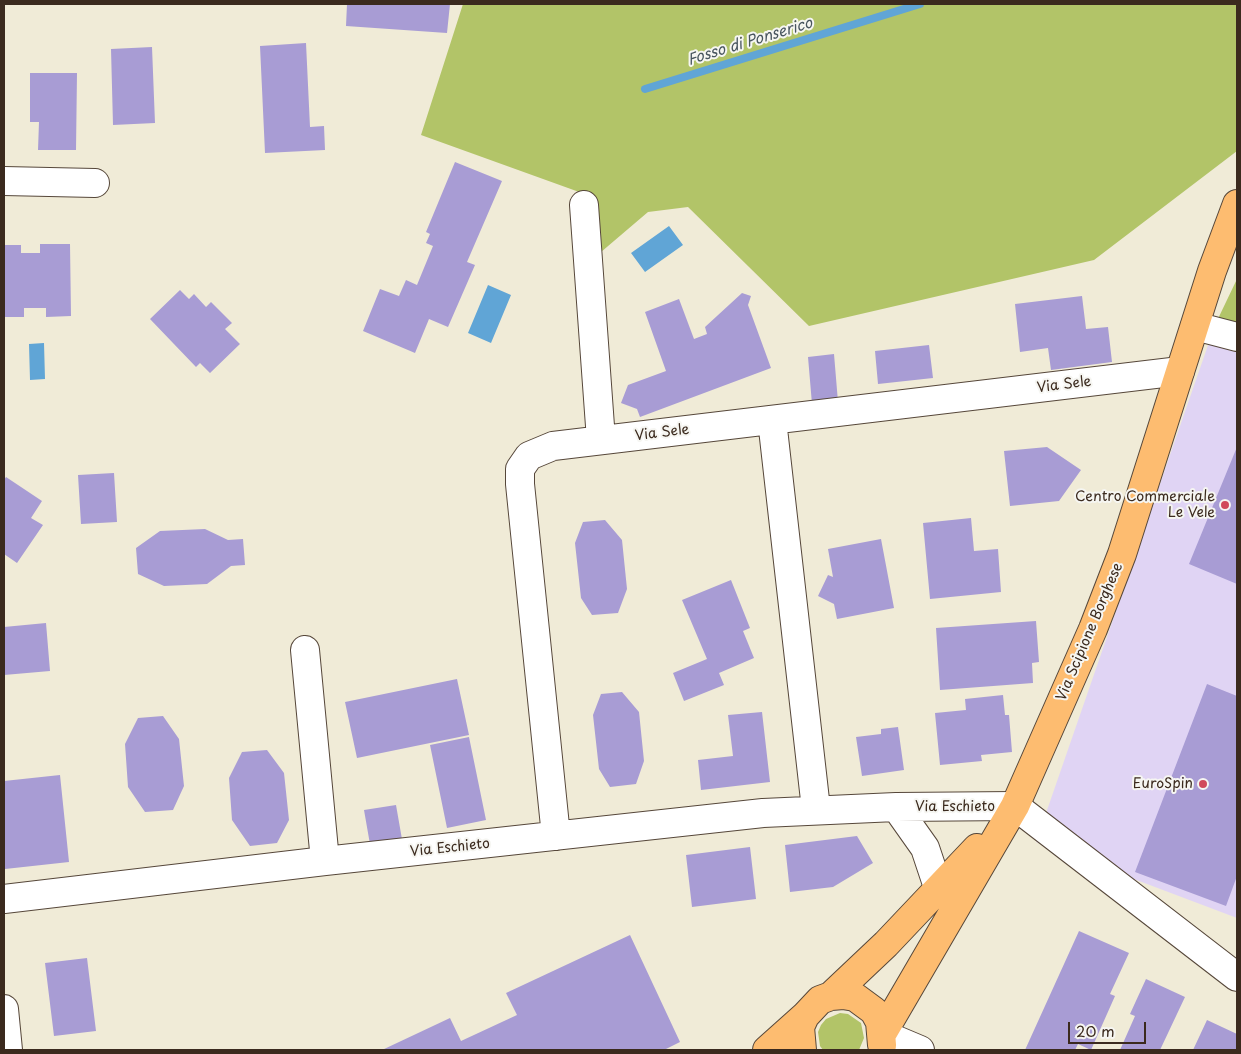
<!DOCTYPE html>
<style>
body{margin:0}
#map{position:relative;width:1241px;height:1054px;overflow:hidden;background:#f0ebd7;font-family:"Playpen Sans",sans-serif}
canvas{display:block}
.frame{position:absolute;inset:0;border:5px solid #3b2a1e;pointer-events:none}
.scale{position:absolute;left:1068px;top:1022px;width:78px;height:22px;box-sizing:border-box;border:2px solid #3b2a1e;border-top:0;padding-left:6px;font-size:15px;line-height:18px;white-space:nowrap;color:#3b2a1e;-webkit-text-stroke:4px #f6f6f2;paint-order:stroke}
</style>
<div id="map">
<canvas width="1241" height="1054"></canvas>
<div class="frame"></div>
<div class="scale">20 m</div>
</div>
<script>
const ctx = document.querySelector('canvas').getContext('2d');
ctx.lineJoin = 'round';
function fillPath(path, color) { ctx.fillStyle = color; ctx.fill(path, 'evenodd'); }
const poly = rows => new Path2D(rows.map(r => 'M' + r).join(''));
function trace(path, color, width, dash) { ctx.strokeStyle = color; ctx.lineWidth = width; ctx.lineCap = dash ? 'butt' : 'round'; ctx.setLineDash(dash || []); ctx.stroke(path); }
function label(font, color, halo, rows, align = 'center') {
  ctx.font = font + ' "Playpen Sans",sans-serif'; ctx.lineWidth = 4; ctx.setLineDash([]); ctx.textBaseline = 'middle'; ctx.strokeStyle = halo; ctx.fillStyle = color; for (const [text, x, y, turn = 0] of rows) {
    ctx.save(); ctx.translate(x, y); ctx.rotate((+turn || 0) * Math.PI / 180); ctx.textAlign = isNaN(turn) ? turn : align; if (halo) ctx.strokeText(text, 0, 0); ctx.fillText(text, 0, 0); ctx.restore();
  }
}
fillPath(poly([
 [1215,325,1237,330,1237,918,1036,842]
]), '#e0d4f4');
fillPath(poly([
 [463,4,1237,4,1237,151,1094,260,809,326,688,207,648,212,594,258,593,197,421,135],
 [1237,279,1237,330,1215,325],
 [840,1013,848,1014,861,1023,864,1038,859,1050,823,1050,820,1046,818,1032,821,1025,826,1019]
]), '#b2c468');
fillPath(poly([
 [669,226,683,245,645,272,631,253],
 [488,285,511,295,491,343,468,333],
 [44,343,45,379,30,380,29,344]
]), '#60a5d6');
trace(poly([
 [645,89,920,4]
]), '#60a5d6', 8);
fillPath(poly([
 [347,4,450,4,447,33,346,26],
 [306,43,310,127,324,126,325,150,265,153,260,46],
 [152,47,155,123,113,125,111,49],
 [30,73,77,73,76,150,38,150,39,122,30,122],
 [455,162,502,181,467,262,475,265,448,327,429,319,415,353,363,331,380,289,399,296,406,280,417,285,433,246,426,243,430,234,426,232],
 [40,244,70,244,71,316,46,317,46,308,24,308,24,317,4,317,4,245,21,245,21,253,40,253],
 [180,290,189,299,194,294,206,307,211,302,232,323,225,329,240,344,210,373,200,363,196,367,150,319],
 [742,293,751,296,748,305,771,368,640,417,637,409,621,403,628,385,666,371,645,312,679,299,694,339,707,334,705,327],
 [1082,296,1086,329,1108,327,1112,362,1051,370,1048,348,1020,352,1015,304],
 [929,345,933,378,878,384,875,351],
 [834,354,838,402,812,404,808,357],
 [1047,447,1081,470,1059,501,1010,506,1004,451],
 [1237,447,1237,584,1189,564],
 [114,473,117,522,81,524,78,475],
 [6,477,42,501,31,518,43,525,17,563,4,554,4,480],
 [971,518,974,551,998,549,1001,592,930,599,923,523],
 [605,520,622,540,627,589,618,613,592,615,581,598,575,543,583,522],
 [205,529,228,540,243,539,245,565,231,566,207,584,164,586,138,574,136,548,160,531],
 [881,539,894,608,837,619,834,604,818,596,828,575,833,577,828,549],
 [731,580,750,628,743,631,754,658,719,673,724,685,684,701,673,673,707,659,682,600],
 [1036,621,1039,662,1032,663,1033,683,940,690,936,628],
 [46,623,50,671,4,675,4,627],
 [457,679,469,735,357,758,345,702],
 [1207,684,1237,696,1237,876,1226,906,1135,872],
 [622,692,639,712,644,761,636,784,610,787,599,769,593,715,601,694],
 [1003,695,1005,715,1009,715,1012,752,981,755,982,761,940,765,935,713,966,710,965,699],
 [762,712,770,782,701,790,698,760,733,756,728,715],
 [163,716,179,739,184,786,173,810,145,812,128,787,125,744,138,718],
 [898,727,904,770,862,776,856,737,881,734,881,729],
 [469,737,486,820,447,828,430,745],
 [267,750,284,773,289,820,277,843,250,846,232,820,229,778,242,752],
 [60,775,69,862,5,869,4,781],
 [396,805,403,845,371,850,364,810],
 [857,836,873,863,833,887,790,892,785,845],
 [750,847,756,899,692,907,686,855],
 [1079,931,1129,953,1110,994,1115,996,1091,1050,1078,1044,1075,1050,1025,1050],
 [630,935,680,1042,664,1050,382,1050,450,1018,461,1041,517,1015,506,993],
 [87,958,96,1031,54,1036,45,963],
 [1146,979,1185,997,1160,1050,1120,1050,1135,1016,1130,1014],
 [1207,1020,1237,1034,1237,1050,1193,1050]
]), '#a89cd4');
const minor = poly([
 [4,181,95,183],
 [584,205,601,440],
 [1195,326,1237,337],
 [772,420,816,809],
 [305,650,325,861],
 [556,836,520,484,520,469,529,456,553,446,1180,371],
 [939,890,925,848,896,807,1015,806,1237,977],
 [4,899,325,861,763,813,896,807],
 [4,1009,8,1050],
 [882,1034,920,1050]
]);
const major = poly([
 [831,996,886,944,977,848],
 [882,1034,1015,806,1093,629,1122,554,1212,271,1237,204],
 [767,1050,805,1016],
 [802,1050,800,1027,805,1016,820,1000,831,996,843,995,855,997,874,1011,880,1022,882,1045]
]);
trace(minor, '#56473a', 30);
trace(major, '#56473a', 30);
trace(minor, '#fff', 28);
trace(major, '#fdbc70', 28);
for (const [x, y, r, color] of [
 [1225,505,5,"#d1495b"],
 [1203,784,5,"#d1495b"]
]) { const dot = new Path2D(); dot.arc(x, y, r, 0, 2 * Math.PI); ctx.fillStyle = color; ctx.fill(dot); trace(dot, '#f6f6f2', 2); }
label('14px', '#3b2a1e', '#f6f6f2', [
 ["Via Sele",1064,385,-7],
 ["Via Sele",662,433,-7],
 ["Via Scipione Borghese",1090,632,-67],
 ["Via Eschieto",955,807],
 ["Via Eschieto",450,848,-6]
]);
label('14px', '#3b2a1e', '#f6f6f2', [
 ["Centro Commerciale",1215,497],
 ["Le Vele",1215,513],
 ["EuroSpin",1193,784]
], 'right');
label('italic 15px', '#48555e', '#f6f6f2', [
 ["Fosso di Ponserico",750,42,-17]
]);
</script>
